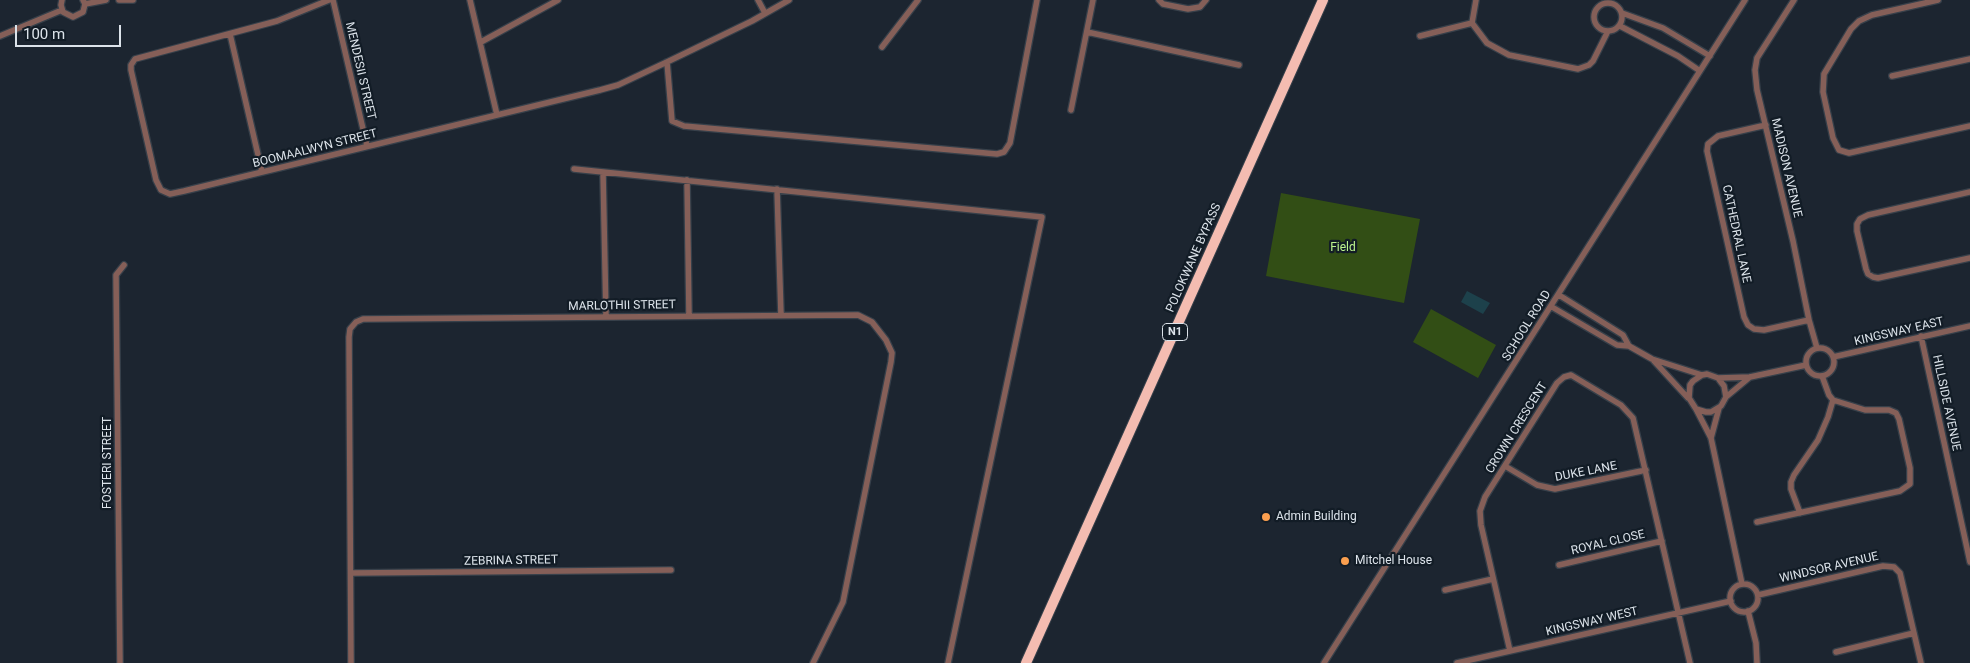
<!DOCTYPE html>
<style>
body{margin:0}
#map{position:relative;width:1970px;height:663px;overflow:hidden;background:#1c2530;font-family:Roboto,sans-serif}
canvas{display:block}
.scale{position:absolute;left:15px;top:25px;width:106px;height:22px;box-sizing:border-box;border:2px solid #dce3ea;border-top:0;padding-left:6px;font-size:15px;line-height:18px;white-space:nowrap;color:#dce3ea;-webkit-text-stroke:4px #121c26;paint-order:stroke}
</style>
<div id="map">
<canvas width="1970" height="663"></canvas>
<div class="scale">100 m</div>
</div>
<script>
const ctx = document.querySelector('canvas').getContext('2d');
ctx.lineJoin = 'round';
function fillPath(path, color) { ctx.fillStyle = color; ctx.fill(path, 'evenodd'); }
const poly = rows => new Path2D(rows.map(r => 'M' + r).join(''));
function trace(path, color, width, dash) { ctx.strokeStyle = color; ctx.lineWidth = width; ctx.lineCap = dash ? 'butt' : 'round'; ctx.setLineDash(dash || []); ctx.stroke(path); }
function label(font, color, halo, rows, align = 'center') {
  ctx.font = font + ' Roboto,sans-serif'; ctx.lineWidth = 4.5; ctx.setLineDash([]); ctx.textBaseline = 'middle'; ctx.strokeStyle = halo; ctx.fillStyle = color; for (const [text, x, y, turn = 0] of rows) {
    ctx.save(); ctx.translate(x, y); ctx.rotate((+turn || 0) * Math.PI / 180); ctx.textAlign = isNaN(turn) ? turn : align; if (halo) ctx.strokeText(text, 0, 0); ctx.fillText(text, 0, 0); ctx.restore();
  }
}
fillPath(poly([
 [1281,193,1420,219,1404,303,1266,276],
 [1431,309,1496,345,1478,378,1413,342]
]), '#324e15');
fillPath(poly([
 [1467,291,1490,303,1483,314,1461,302]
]), '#1d414b');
const street = poly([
 [62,0,61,5,63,12,73,17,83,12,85,4,83,0],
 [119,0,133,0],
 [329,0,277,21,135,59,131,65,131,70,156,180,161,190,170,194,184,191,600,90,618,85,667,62,752,21,789,0],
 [333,0,367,146],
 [470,0,497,115],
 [758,0,765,13],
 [1159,0,1163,4,1188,9,1200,7,1206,0],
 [1476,0,1472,23,1487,43,1509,55,1578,69,1589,65,1593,61,1608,31],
 [1794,0,1757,58,1755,70,1757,90,1793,241,1809,320,1817,348],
 [1938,0,1872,15,1859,21,1851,29,1824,74,1823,92,1833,138,1839,150,1849,153,1970,126],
 '1594 17a14 14 0 1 1 28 0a14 14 0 1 1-28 0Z',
 [85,4,106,0],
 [1622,13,1663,28,1710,56],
 [1620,26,1678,56,1700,71],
 [1087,32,1239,65],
 [230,34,262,172],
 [0,36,62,10],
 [1420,36,1472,23],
 [481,42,558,0],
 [882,47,918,0],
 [667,62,672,121,684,126,997,154,1004,152,1010,143,1037,0],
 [1892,76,1970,59],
 [1071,110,1093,0],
 [1766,125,1718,136,1708,144,1707,151,1744,317,1748,325,1754,329,1764,330,1809,320],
 [574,169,1042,217,948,663],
 [603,172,606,316],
 [687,180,689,315],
 [777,189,781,315],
 [1970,192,1868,215,1860,219,1857,224,1857,231,1866,269,1868,274,1873,277,1878,278,1970,258],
 [1559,295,1623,335,1629,346,1652,359,1702,375,1707,374,1718,378,1724,386,1726,397,1721,406,1711,412,1706,412,1696,409,1689,398,1690,385,1693,381,1702,375],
 [1552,307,1617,345,1629,346],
 [1921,336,1970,562],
 '1806 362a14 14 0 1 1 28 0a14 14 0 1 1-28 0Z',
 [1833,357,1970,326],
 [1654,361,1688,398],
 [1718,378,1750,377,1806,365],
 [1726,397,1750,377],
 [1696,409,1711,438,1742,584],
 [1711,438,1719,408],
 [1505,466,1537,485,1555,489,1646,470],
 [1800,513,1791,489,1791,482,1794,475,1818,440,1828,417,1833,400],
 [1757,522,1900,491,1910,484,1910,468,1899,419,1896,413,1889,410,1865,410,1833,400,1829,395,1822,376],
 [1559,565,1662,541],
 [351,573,671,570],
 '1730 598a14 14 0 1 1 28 0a14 14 0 1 1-28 0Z',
 [1445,590,1493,579],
 [1758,595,1883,566,1894,567,1900,573,1921,663],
 [1748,611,1756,643,1757,663],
 [1510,651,1481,525,1480,511,1485,497,1557,383,1564,377,1571,375,1621,405,1633,418,1690,663],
 [1836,652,1914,633],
 [120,663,116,275,124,265],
 [351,663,349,337,350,329,356,322,363,319,858,315,872,322,886,340,892,353,891,362,843,602,813,663],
 [1324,663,1745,0],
 [1457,663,1731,601]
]);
const highway = poly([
 [1026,663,1323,0]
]);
trace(street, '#37404a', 8);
trace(highway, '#37404a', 12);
trace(street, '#855f58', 5.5);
trace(highway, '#f4bcb1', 10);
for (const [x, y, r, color] of [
 [1266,517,5,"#fa9f4f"],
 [1345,561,5,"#fa9f4f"]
]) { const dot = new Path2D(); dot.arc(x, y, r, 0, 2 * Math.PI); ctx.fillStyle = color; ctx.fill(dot); trace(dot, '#121c26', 2); }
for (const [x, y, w] of [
 [1175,332,25]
]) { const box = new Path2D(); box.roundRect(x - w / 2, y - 8.5, w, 17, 4); ctx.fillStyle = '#121c26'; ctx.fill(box); trace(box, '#dce3ea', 1); }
label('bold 11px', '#dce3ea', null, [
 ["N1",1175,332]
]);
label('12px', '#dce3ea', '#121c26', [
 ["MENDESII STREET",360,71,77],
 ["BOOMAALWYN STREET",315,149,-14],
 ["MADISON AVENUE",1786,168,77],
 ["CATHEDRAL LANE",1736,234,78],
 ["POLOKWANE BYPASS",1194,258,-66],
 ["MARLOTHII STREET",622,306,-1],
 ["SCHOOL ROAD",1527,326,-58],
 ["KINGSWAY EAST",1899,332,-13],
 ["HILLSIDE AVENUE",1946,403,78],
 ["CROWN CRESCENT",1517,428,-58],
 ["FOSTERI STREET",108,463,-90],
 ["DUKE LANE",1586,472,-11],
 ["ROYAL CLOSE",1608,543,-13],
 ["ZEBRINA STREET",511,561,-1],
 ["WINDSOR AVENUE",1829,568,-13],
 ["KINGSWAY WEST",1592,622,-13]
]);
label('12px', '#bcf38d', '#121c26', [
 ["Field",1343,248]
]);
label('12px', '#dce3ea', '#121c26', [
 ["Admin Building",1276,517],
 ["Mitchel House",1355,561]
], 'left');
</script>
